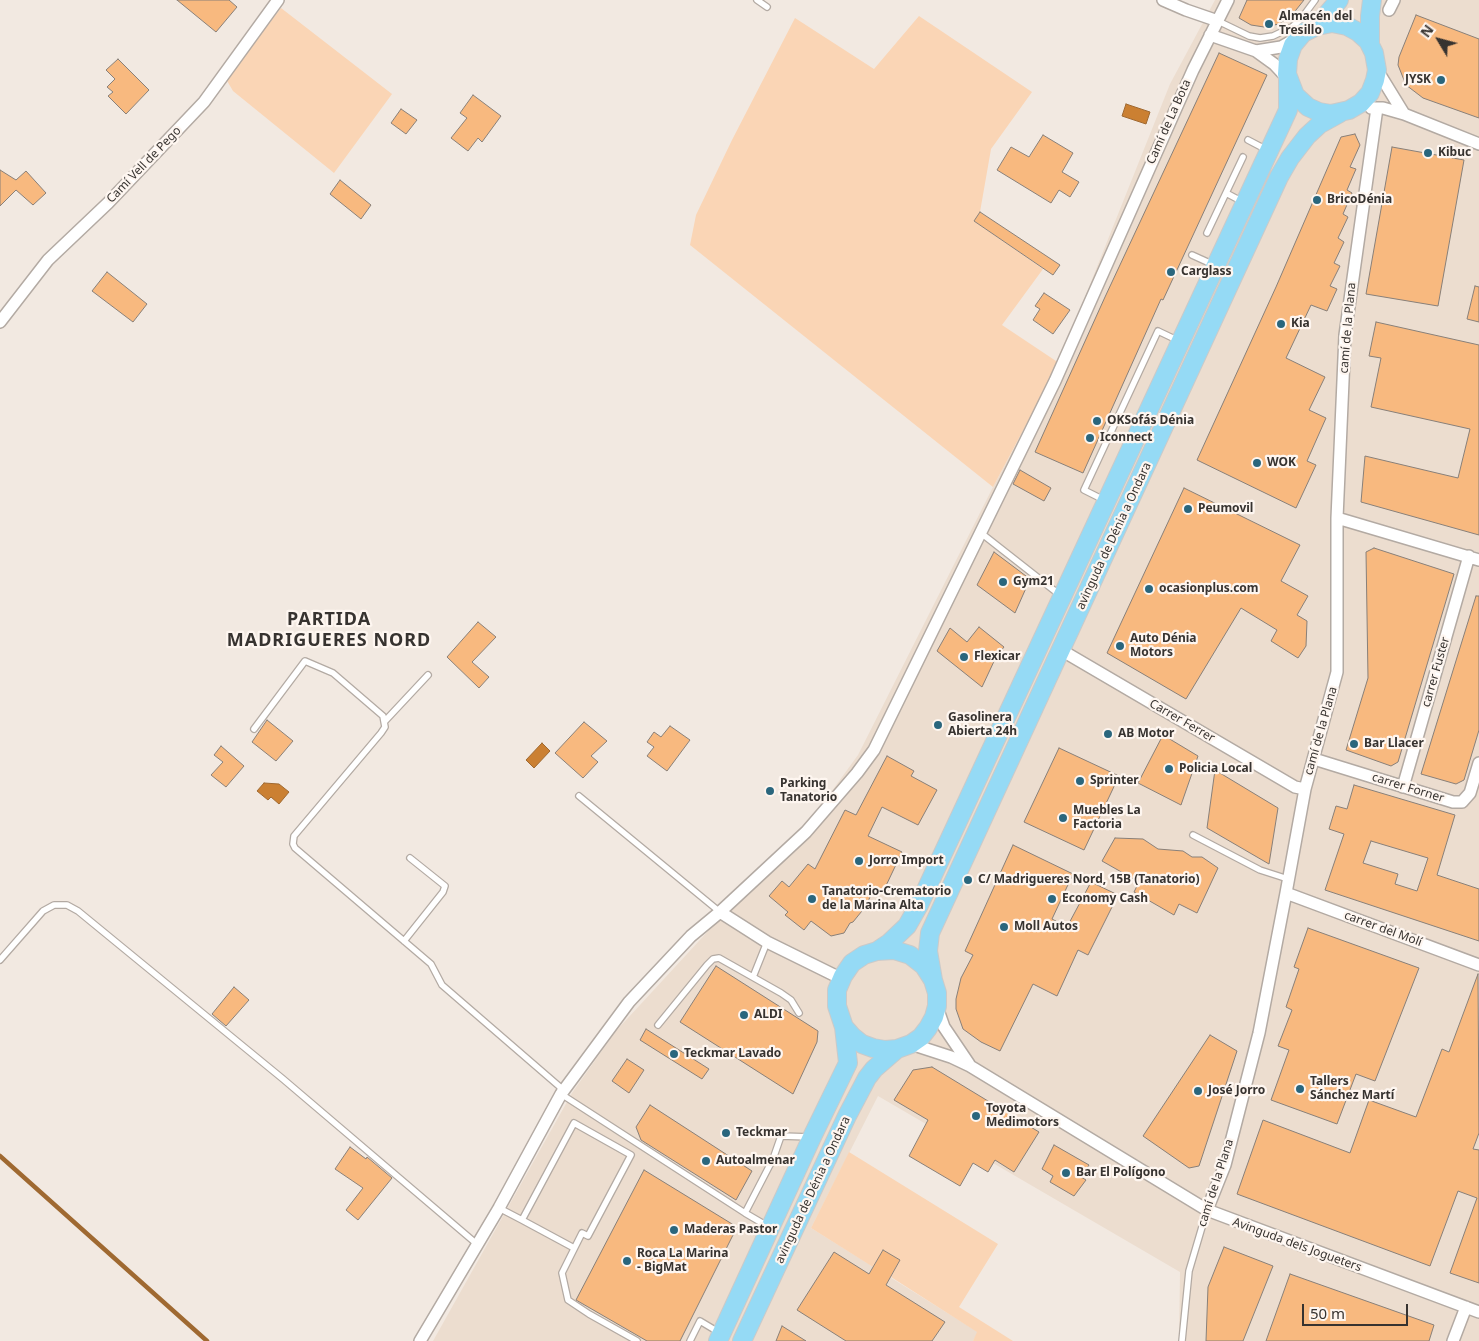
<!DOCTYPE html>
<meta charset="utf-8">
<style>
body{margin:0}
#map{position:relative;width:1479px;height:1341px;overflow:hidden;background:#f2e9e1;font-family:"Noto Sans",sans-serif}
canvas{display:block}
.north{position:absolute;left:1414px;top:15px;width:50px;height:50px;-webkit-text-stroke:4px #fef6f0;paint-order:stroke;rotate:307deg;font-size:14px;font-weight:700;line-height:20px;text-align:center;color:#373330}
.north::after{content:'';display:block;margin:auto;width:18px;height:22px;background:#373330;clip-path:polygon(50% 0,100% 100%,50% 72%,0 100%)}
.scale{position:absolute;left:1302px;top:1304px;width:106px;height:22px;box-sizing:border-box;border:2px solid #373330;border-top:0;padding-left:6px;font-size:15px;line-height:18px;white-space:nowrap;color:#373330;-webkit-text-stroke:4px #fef6f0;paint-order:stroke}
</style>
<div id="map">
<canvas width="1479" height="1341"></canvas>
<div class="north">N</div>
<div class="scale">50 m</div>
</div>
<script>
const ctx = document.querySelector('canvas').getContext('2d');
ctx.lineJoin = 'round';
function fillPath(path, color) { ctx.fillStyle = color; ctx.fill(path, 'evenodd'); }
const poly = rows => new Path2D(rows.map(r => 'M' + r).join(''));
function trace(path, color, width, dash) { ctx.strokeStyle = color; ctx.lineWidth = width; ctx.lineCap = dash ? 'butt' : 'round'; ctx.setLineDash(dash || []); ctx.stroke(path); }
function label(font, color, halo, rows, align = 'center') {
  ctx.font = font + ' "Noto Sans",sans-serif'; ctx.lineWidth = 4.5; ctx.setLineDash([]); ctx.textBaseline = 'middle'; ctx.strokeStyle = halo; ctx.fillStyle = color; for (const [text, x, y, turn = 0] of rows) {
    ctx.save(); ctx.translate(x, y); ctx.rotate((+turn || 0) * Math.PI / 180); ctx.textAlign = isNaN(turn) ? turn : align; if (halo) ctx.strokeText(text, 0, 0); ctx.fillText(text, 0, 0); ctx.restore();
  }
}
fillPath(poly([
 [1215,0,1479,0,1479,1341,1179,1341,1180,1272,878,1096,811,1228,978,1332,973,1341,433,1341,572,1093,616,1031,722,916,773,872,858,755,993,487,1055,372,1170,84]
]), '#ecddcf');
fillPath(poly([
 [281,8,392,94,334,173,233,91,226,79],
 [919,16,1032,92,991,149,980,212,974,221,1043,269,1002,325,1059,363,993,487,690,245,696,215,732,140,795,18,874,69],
 [849,1152,998,1244,959,1307,1013,1341,973,1341,977,1332,891,1277,900,1260,883,1250,873,1267,811,1228]
]), '#fad5b5');
const water = poly([
 [1126,104,1150,112,1146,124,1122,116,1126,104],
 [542,743,550,751,534,768,526,760,542,743],
 [264,783,279,784,289,792,279,804,271,797,268,800,257,791,264,783]
]);
fillPath(water, '#cb8032');
trace(water, '#9f6931', 1);
trace(poly([
 [0,1156,207,1341]
]), '#9f6931', 4.5);
const building = poly([
 [177,0,229,0,237,7,216,32,177,0],
 [1247,0,1304,0,1292,15,1279,24,1264,27,1251,25,1239,18,1247,0],
 [1416,15,1479,39,1479,118,1423,98,1406,85,1398,65,1399,57,1416,15],
 [1219,53,1267,75,1176,272,1163,300,1161,299,1083,473,1035,452,1105,297,1219,53],
 [118,59,149,90,126,114,108,96,113,92,107,87,115,79,106,70,118,59],
 [473,95,501,116,482,142,478,138,468,151,451,138,467,118,460,113,473,95],
 [401,109,417,120,406,134,391,123,401,109],
 [1355,134,1360,145,1350,167,1356,169,1347,190,1352,193,1343,214,1348,217,1338,238,1344,242,1334,263,1340,266,1330,286,1337,289,1327,311,1311,305,1286,358,1325,377,1309,410,1326,418,1307,461,1316,465,1296,508,1197,460,1276,287,1341,137,1355,134],
 [1043,135,1073,153,1062,172,1079,182,1070,197,1059,190,1051,203,997,170,1011,147,1029,157,1043,135],
 [1392,147,1464,160,1438,306,1366,294,1392,147],
 [0,170,16,180,26,171,46,193,33,205,16,190,0,206,0,170],
 [340,180,371,205,361,219,330,194,340,180],
 [980,212,1060,265,1053,275,974,221,980,212],
 [107,272,147,304,133,322,92,291,107,272],
 [1475,286,1479,287,1479,322,1467,319,1475,286],
 [1044,293,1070,310,1053,334,1033,320,1040,309,1035,306,1044,293],
 [1376,322,1479,345,1479,535,1361,502,1365,456,1458,478,1470,429,1371,407,1381,358,1369,356,1376,322],
 [1020,470,1051,488,1044,501,1013,484,1020,470],
 [1184,488,1300,545,1281,581,1308,596,1297,615,1307,621,1306,646,1298,658,1271,641,1277,630,1241,608,1186,699,1107,653,1184,488],
 [1374,548,1454,574,1398,762,1391,766,1346,750,1368,678,1366,552,1374,548],
 [994,552,1030,579,1015,613,977,585,994,552],
 [1476,596,1479,596,1479,730,1464,780,1456,784,1421,774,1476,596],
 [478,622,496,637,472,662,489,677,479,688,447,657,478,622],
 [979,627,1004,647,996,657,982,687,937,651,950,628,967,642,979,627],
 [267,720,293,741,276,761,252,742,267,720],
 [584,722,607,741,591,756,598,762,583,778,555,753,584,722],
 [670,726,690,740,667,771,647,756,654,747,647,742,654,732,661,737,670,726],
 [1163,735,1198,756,1181,805,1138,783,1163,735],
 [221,746,244,766,226,787,211,775,223,762,214,755,221,746],
 [1059,748,1119,776,1084,850,1024,822,1059,748],
 [887,756,914,771,911,776,937,790,918,825,882,807,868,836,902,852,883,892,874,888,866,906,853,922,850,923,844,933,831,936,811,921,804,930,785,915,788,912,769,896,782,881,789,887,808,864,815,869,845,810,856,815,887,756],
 [1215,770,1278,808,1269,864,1207,828,1215,770],
 [1354,785,1455,815,1437,875,1479,889,1479,941,1325,890,1344,834,1329,829,1336,806,1347,809,1354,785],
 [1371,841,1428,858,1417,891,1395,884,1398,874,1363,863,1371,841],
 [1115,838,1143,839,1158,849,1183,851,1192,857,1202,857,1218,868,1197,913,1179,904,1174,915,1134,892,1139,882,1102,861,1115,838],
 [1013,845,1073,874,1052,919,1067,927,1091,882,1118,895,1088,955,1078,950,1057,996,1033,984,1000,1051,981,1042,963,1029,956,1009,956,999,961,978,973,955,965,951,1013,845],
 [1308,928,1419,968,1375,1081,1356,1074,1337,1124,1271,1100,1289,1050,1278,1046,1292,1010,1286,1007,1299,969,1294,967,1308,928],
 [716,966,818,1031,817,1042,793,1094,680,1022,716,966],
 [1478,974,1479,1133,1473,1149,1479,1150,1479,1283,1450,1273,1477,1198,1458,1191,1430,1266,1237,1194,1263,1120,1350,1153,1369,1100,1416,1117,1442,1049,1449,1052,1478,974],
 [234,987,249,1000,226,1026,212,1014,234,987],
 [646,1029,709,1069,702,1079,640,1040,646,1029],
 [1210,1035,1237,1051,1199,1166,1189,1168,1143,1136,1210,1035],
 [627,1059,644,1070,629,1093,612,1081,627,1059],
 [932,1067,1039,1132,1014,1172,995,1160,988,1172,973,1163,960,1186,909,1156,928,1120,894,1100,913,1070,932,1067],
 [650,1105,752,1171,736,1200,641,1140,636,1127,650,1105],
 [1054,1145,1089,1165,1081,1177,1086,1180,1074,1196,1050,1182,1053,1176,1042,1169,1054,1145],
 [350,1147,366,1159,367,1157,392,1178,358,1220,346,1210,363,1188,335,1169,350,1147],
 [644,1170,737,1227,680,1341,647,1341,576,1300,644,1170],
 [1224,1247,1273,1266,1243,1341,1206,1341,1208,1287,1224,1247],
 [883,1250,900,1260,886,1285,945,1322,932,1341,846,1341,797,1310,834,1252,869,1274,883,1250],
 [1290,1274,1434,1325,1429,1341,1266,1341,1290,1274],
 [782,1326,806,1341,776,1341,782,1326]
]);
fillPath(building, '#f8b97f');
trace(building, '#898079', 1);
const lane = poly([
 [757,0,767,7],
 [1218,21,1249,36,1260,38,1273,36,1292,27,1301,19,1315,0],
 [1248,140,1267,150],
 [1226,193,1243,202],
 [1207,233,1243,157],
 [1192,255,1214,265],
 [1104,500,1084,490,1158,331,1179,341],
 [981,533,1060,595],
 [385,721,428,675],
 [254,729,305,661,333,673,383,716,385,727,381,733,294,836,293,844,295,848,431,964,442,985,560,1087,561,1094,745,1213,769,1227],
 [579,796,720,912],
 [1193,835,1260,870,1288,879],
 [404,941,443,892,445,886,410,858],
 [0,960,43,911,54,905,67,905,78,911,283,1079,478,1245],
 [753,977,767,942],
 [658,1025,707,965,713,959,719,958,781,993,791,1000,799,1013],
 [499,1208,522,1220,574,1123,631,1155,588,1236,582,1233,562,1273,568,1300,589,1314,637,1341],
 [745,1213,773,1159,781,1136,810,1137],
 [522,1220,574,1248],
 [690,1341,700,1321,720,1333],
 [1182,1341,1189,1271,1207,1210]
]);
const street = poly([
 [1163,0,1186,10,1218,21],
 [1389,10,1394,0],
 [1210,35,1256,51,1274,64,1288,79],
 [1256,51,1281,47,1297,38],
 [1377,70,1404,114],
 [1371,108,1383,108,1404,114,1479,144],
 [0,322,48,260,108,203,204,102,278,0],
 [1337,518,1479,560],
 [1061,650,1295,787,1305,789],
 [1314,759,1453,802,1462,802,1470,793,1479,763],
 [1403,787,1469,556],
 [1286,893,1479,965],
 [720,912,767,942,842,979],
 [937,1007,944,1027,969,1064],
 [911,1044,951,1057,970,1066,1207,1210,1479,1312],
 [1207,1210,1225,1165,1259,1033,1286,893,1305,789,1337,672,1337,518,1345,335,1377,108],
 [420,1341,499,1208,561,1094,629,1002,691,936,720,912,806,832,857,773,874,750,1055,381,1193,70,1228,0],
 [1453,1341,1466,1307]
]);
const primary = poly([
 [1317,26,1332,23,1347,26,1358,32,1368,41,1374,53,1377,70,1375,80,1370,93,1361,103,1349,110,1331,114,1319,112,1308,107,1295,95,1287,74,1288,59,1293,45,1303,33,1317,26,1339,0],
 [1370,45,1370,16,1372,0],
 [877,951,889,943,907,926,919,905,1288,110,1288,79],
 [933,980,928,951,930,933,1279,177,1290,158,1307,136,1320,124,1340,113],
 [718,1341,812,1137,848,1063,844,1027],
 [742,1341,847,1116,867,1078,874,1069,897,1049,911,1044,921,1037,928,1028,934,1017,937,1006,937,993,933,980,924,966,910,955,894,950,877,951,864,955,852,963,843,976,837,990,837,1006,844,1027,852,1036,862,1044,873,1048,885,1050,897,1049]
]);
trace(lane, '#b3aaa3', 8);
trace(street, '#b3aaa3', 14);
trace(primary, '#cbcac9', 20);
trace(lane, '#fff', 5.5);
trace(street, '#fff', 11);
trace(primary, '#95daf5', 18);
for (const [x, y, r, color] of [
 [1269,24,5,"#2a667d"],
 [1441,80,5,"#2a667d"],
 [1428,153,5,"#2a667d"],
 [1317,200,5,"#2a667d"],
 [1171,272,5,"#2a667d"],
 [1281,324,5,"#2a667d"],
 [1097,421,5,"#2a667d"],
 [1090,438,5,"#2a667d"],
 [1257,463,5,"#2a667d"],
 [1188,509,5,"#2a667d"],
 [1003,582,5,"#2a667d"],
 [1149,589,5,"#2a667d"],
 [1120,646,5,"#2a667d"],
 [964,657,5,"#2a667d"],
 [938,725,5,"#2a667d"],
 [1108,734,5,"#2a667d"],
 [1354,744,5,"#2a667d"],
 [1169,769,5,"#2a667d"],
 [1080,781,5,"#2a667d"],
 [770,791,5,"#2a667d"],
 [1063,818,5,"#2a667d"],
 [859,861,5,"#2a667d"],
 [968,880,5,"#2a667d"],
 [812,899,5,"#2a667d"],
 [1052,899,5,"#2a667d"],
 [1004,927,5,"#2a667d"],
 [744,1015,5,"#2a667d"],
 [674,1054,5,"#2a667d"],
 [1300,1089,5,"#2a667d"],
 [1198,1091,5,"#2a667d"],
 [976,1116,5,"#2a667d"],
 [726,1133,5,"#2a667d"],
 [706,1161,5,"#2a667d"],
 [1066,1173,5,"#2a667d"],
 [674,1230,5,"#2a667d"],
 [627,1261,5,"#2a667d"]
]) { const dot = new Path2D(); dot.arc(x, y, r, 0, 2 * Math.PI); ctx.fillStyle = color; ctx.fill(dot); trace(dot, '#fef6f0', 2); }
label('bold 12px', '#373330', '#fef6f0', [
 ["Almacén del",1279,17],
 ["Tresillo",1279,31],
 ["JYSK",1431,80,"right"],
 ["Kibuc",1438,153],
 ["BricoDénia",1327,200],
 ["Carglass",1181,272],
 ["Kia",1291,324],
 ["OKSofás Dénia",1107,421],
 ["Iconnect",1100,438],
 ["WOK",1267,463],
 ["Peumovil",1198,509],
 ["Gym21",1013,582],
 ["ocasionplus.com",1159,589],
 ["Auto Dénia",1130,639],
 ["Motors",1130,653],
 ["Flexicar",974,657],
 ["Gasolinera",948,718],
 ["Abierta 24h",948,732],
 ["AB Motor",1118,734],
 ["Bar Llacer",1364,744],
 ["Policia Local",1179,769],
 ["Sprinter",1090,781],
 ["Parking",780,784],
 ["Tanatorio",780,798],
 ["Muebles La",1073,811],
 ["Factoria",1073,825],
 ["Jorro Import",869,861],
 ["C/ Madrigueres Nord, 15B (Tanatorio)",978,880],
 ["Tanatorio-Crematorio",822,892],
 ["de la Marina Alta",822,906],
 ["Economy Cash",1062,899],
 ["Moll Autos",1014,927],
 ["ALDI",754,1015],
 ["Teckmar Lavado",684,1054],
 ["Tallers",1310,1082],
 ["Sánchez Martí",1310,1096],
 ["José Jorro",1208,1091],
 ["Toyota",986,1109],
 ["Medimotors",986,1123],
 ["Teckmar",736,1133],
 ["Autoalmenar",716,1161],
 ["Bar El Polígono",1076,1173],
 ["Maderas Pastor",684,1230],
 ["Roca La Marina",637,1254],
 ["- BigMat",637,1268]
], 'left');
label('12px', '#373330', '#fef6f0', [
 ["Camí de La Bota",1169,122,-66],
 ["Camí Vell de Pego",144,165,-46],
 ["camí de la Plana",1348,328,-85],
 ["avinguda de Dénia a Ondara",1114,536,-65],
 ["carrer Fuster",1436,672,-74],
 ["Carrer Ferrer",1182,721,30],
 ["camí de la Plana",1321,731,-74],
 ["carrer Forner",1408,788,17],
 ["carrer del Molí",1383,929,20],
 ["camí de la Plana",1216,1183,-72],
 ["avinguda de Dénia a Ondara",813,1190,-65],
 ["Avinguda dels Jogueters",1297,1245,20]
]);
ctx.letterSpacing = '1px';
label('bold 18px', '#373330', '#fef6f0', [
 ["PARTIDA",329,620],
 ["MADRIGUERES NORD",329,641]
]);
ctx.letterSpacing = '0px';
</script>
